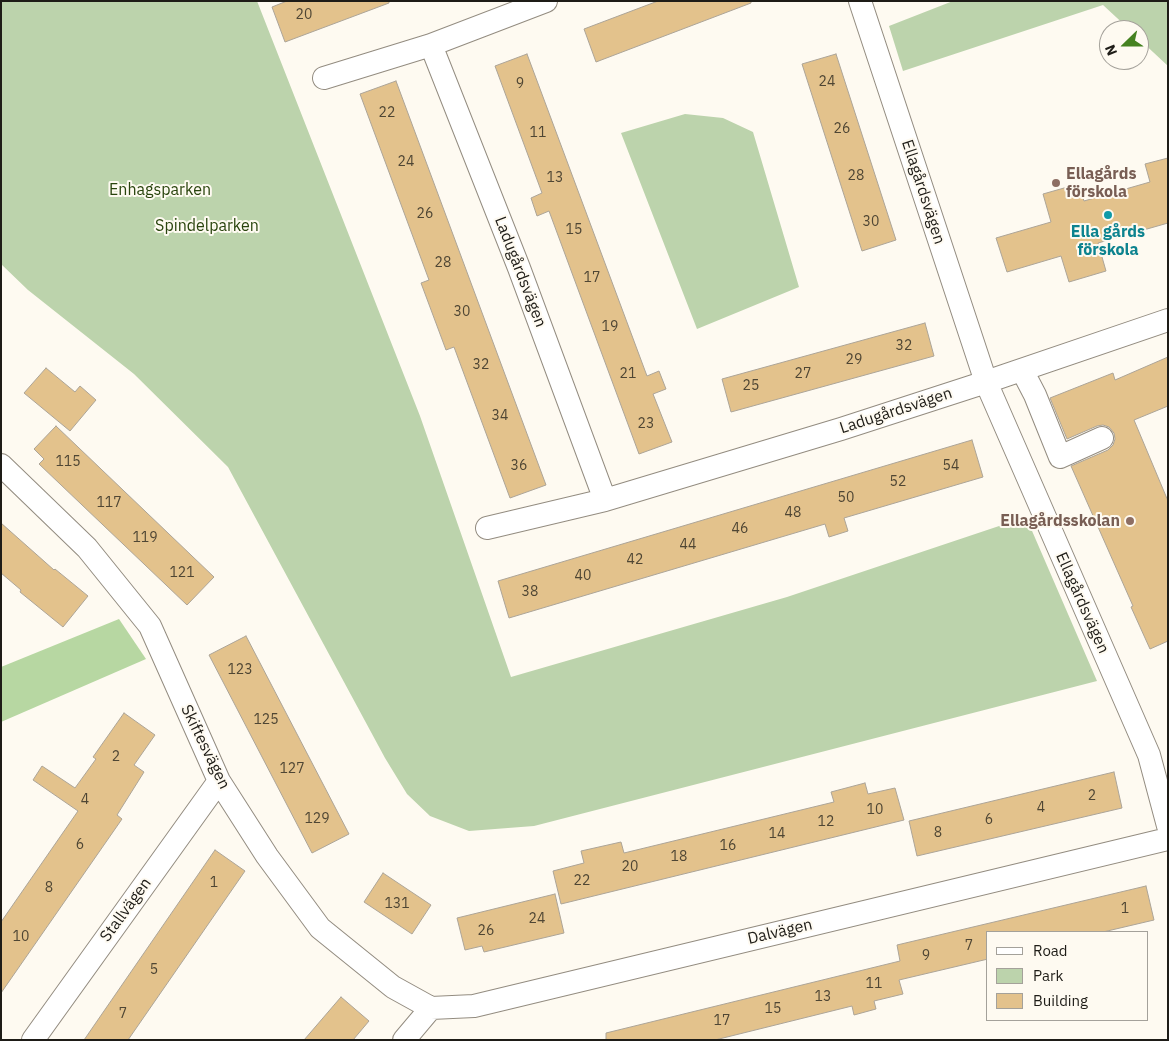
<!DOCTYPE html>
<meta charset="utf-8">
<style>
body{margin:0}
#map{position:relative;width:1169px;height:1041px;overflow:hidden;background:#fefaf1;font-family:"IBM Plex Sans",sans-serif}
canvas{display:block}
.frame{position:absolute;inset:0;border:2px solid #1e1c17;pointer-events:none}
.legend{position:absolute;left:986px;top:931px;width:162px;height:90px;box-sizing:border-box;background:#fefaf1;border:1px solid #a4a19a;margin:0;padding:6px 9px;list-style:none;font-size:15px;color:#1e1c17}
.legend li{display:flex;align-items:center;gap:10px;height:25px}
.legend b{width:25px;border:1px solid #a4a19a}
.north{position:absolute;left:1099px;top:20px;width:50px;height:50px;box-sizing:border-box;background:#fefaf1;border:1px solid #a4a19a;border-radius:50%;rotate:248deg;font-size:14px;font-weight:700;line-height:20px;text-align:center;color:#1e1c17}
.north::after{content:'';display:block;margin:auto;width:18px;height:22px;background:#458220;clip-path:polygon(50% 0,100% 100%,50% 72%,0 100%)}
</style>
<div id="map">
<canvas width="1169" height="1041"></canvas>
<div class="frame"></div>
<ul class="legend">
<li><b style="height:6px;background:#fff"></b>Road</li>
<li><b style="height:14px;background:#bcd3ac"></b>Park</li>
<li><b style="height:14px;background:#e3c28c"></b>Building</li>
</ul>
<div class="north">N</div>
</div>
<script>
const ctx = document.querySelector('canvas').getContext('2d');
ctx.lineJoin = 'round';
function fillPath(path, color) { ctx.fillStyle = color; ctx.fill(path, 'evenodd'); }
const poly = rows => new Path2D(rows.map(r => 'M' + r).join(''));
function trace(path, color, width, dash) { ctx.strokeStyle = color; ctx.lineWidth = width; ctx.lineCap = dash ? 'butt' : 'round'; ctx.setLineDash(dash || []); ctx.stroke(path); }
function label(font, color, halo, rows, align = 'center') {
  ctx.font = font + ' "IBM Plex Sans",sans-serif'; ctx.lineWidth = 4; ctx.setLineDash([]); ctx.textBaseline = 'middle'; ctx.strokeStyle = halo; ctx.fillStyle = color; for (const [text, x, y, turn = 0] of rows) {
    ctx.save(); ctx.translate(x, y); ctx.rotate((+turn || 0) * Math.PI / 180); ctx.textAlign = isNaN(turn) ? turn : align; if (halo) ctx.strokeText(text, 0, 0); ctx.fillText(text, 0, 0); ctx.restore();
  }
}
fillPath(poly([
 [1,1,257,1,420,416,511,677,787,597,1026,517,1097,681,534,826,469,831,430,816,407,794,385,758,228,467,134,374,28,290,1,264],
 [953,1,1168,1,1168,66,1139,39,1139,30,1130,30,1103,5,903,71,889,26],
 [685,114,723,118,753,132,799,287,697,329,621,133]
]), '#bcd3ac');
fillPath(poly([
 [119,619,146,659,1,722,1,667]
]), '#b7d7a2');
const building = poly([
 [287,1,389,1,389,3,285,42,272,7,287,1],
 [658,1,751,1,751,3,596,62,584,29,658,1],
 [527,54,647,376,659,371,666,389,653,394,672,442,639,454,549,211,537,216,531,198,542,193,495,66,527,54],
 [836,54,896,240,862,251,802,64,836,54],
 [396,81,546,485,510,498,454,347,446,350,421,283,429,280,360,94,396,81],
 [1168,158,1168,223,1098,243,1106,271,1069,282,1061,256,1007,272,996,238,1051,222,1043,194,1078,184,1084,201,1150,182,1145,164,1168,158],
 [925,323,934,356,731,412,722,379,925,323],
 [1168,357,1168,406,1134,420,1168,501,1168,641,1150,649,1131,607,1133,606,1071,466,1108,450,1113,445,1115,439,1114,433,1109,427,1103,425,1097,426,1067,439,1050,398,1113,373,1115,380,1168,357],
 [46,368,75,392,80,386,96,400,70,431,24,393,46,368],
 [56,426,214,577,187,605,39,464,44,459,34,449,56,426],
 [972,440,983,477,844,518,848,531,829,537,825,524,509,618,498,581,972,440],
 [1,523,54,570,55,569,88,596,63,627,20,592,21,590,1,573,1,523],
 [246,636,349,834,312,853,209,655,246,636],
 [124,713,155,735,134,765,144,772,117,815,122,819,1,993,1,922,78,811,33,780,42,766,75,788,96,759,93,757,124,713],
 [1114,772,1122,808,917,856,909,821,1114,772],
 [865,783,868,794,895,788,904,820,561,904,553,871,584,863,581,851,621,842,624,853,834,802,831,792,865,783],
 [215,850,245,871,128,1040,84,1040,215,850],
 [383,873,431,905,412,934,364,902,383,873],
 [1146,886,1154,920,1103,932,988,932,988,959,899,980,903,994,874,1001,876,1009,854,1015,852,1006,715,1040,606,1040,606,1033,900,961,897,945,1146,886],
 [555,894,564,933,484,952,482,946,465,950,457,918,555,894],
 [341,997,369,1021,353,1040,304,1040,341,997]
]);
fillPath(building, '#e3c28c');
trace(building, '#aca497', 1);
const minor = poly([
 [546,1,431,45,519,268,605,500,841,429,986,382,1168,320],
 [860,1,986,382,1149,755,1168,826],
 [324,78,431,45],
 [1022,370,1035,395,1060,457,1102,438],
 [1,465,87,548,150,626,219,781,267,856,320,928,393,987,431,1008],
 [487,528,605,500],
 [33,1040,219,781],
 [404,1040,431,1008,474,1006,1168,839]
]);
trace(minor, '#938c80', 24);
trace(minor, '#fff', 22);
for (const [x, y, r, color] of [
 [1056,183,5,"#8d6e63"],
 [1108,215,5,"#0f9aa8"],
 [1130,521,5,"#8d6e63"]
]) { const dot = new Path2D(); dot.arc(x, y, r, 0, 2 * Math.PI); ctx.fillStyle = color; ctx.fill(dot); trace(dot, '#fefaf1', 2); }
label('14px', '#4f4634', null, [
 ["20",304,15],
 ["24",827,82],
 ["9",520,84],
 ["22",387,113],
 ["26",842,129],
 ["11",538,133],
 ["24",406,162],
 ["28",856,176],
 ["13",555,178],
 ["26",425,214],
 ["30",871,222],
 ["15",574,230],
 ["28",443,263],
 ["17",592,278],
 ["30",462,312],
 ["19",610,327],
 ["32",904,346],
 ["29",854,360],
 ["32",481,365],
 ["21",628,374],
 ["27",803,374],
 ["25",751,386],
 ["34",500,416],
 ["23",646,424],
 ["115",68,462],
 ["36",519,466],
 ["54",951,466],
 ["52",898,482],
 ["50",846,498],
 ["117",109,503],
 ["48",793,513],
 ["46",740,529],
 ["119",145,538],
 ["44",688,545],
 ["42",635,560],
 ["121",182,573],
 ["40",583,576],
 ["38",530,592],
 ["123",240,670],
 ["125",266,720],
 ["2",116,757],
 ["127",292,769],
 ["2",1092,796],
 ["4",85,800],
 ["4",1041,808],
 ["10",875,810],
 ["129",317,819],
 ["6",989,820],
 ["12",826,822],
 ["8",938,833],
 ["14",777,834],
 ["6",80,845],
 ["16",728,846],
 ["18",679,857],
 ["20",630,867],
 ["22",582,881],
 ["1",214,883],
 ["8",49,888],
 ["131",397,904],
 ["1",1125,909],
 ["24",537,919],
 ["26",486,931],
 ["10",21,937],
 ["7",969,946],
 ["9",926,956],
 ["5",154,970],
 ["11",874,984],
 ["13",823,997],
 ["15",773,1009],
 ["7",123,1014],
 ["17",722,1021]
]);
label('bold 16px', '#785e54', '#fefaf1', [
 ["Ellagårds",1066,174],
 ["förskola",1066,192],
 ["Ellagårdsskolan",1120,521,"right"]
], 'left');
label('16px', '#29440d', '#fefaf1', [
 ["Enhagsparken",160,190],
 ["Spindelparken",207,226]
]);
label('16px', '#1e1c17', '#fefaf1', [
 ["Ellagårdsvägen",923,192,72],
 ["Ladugårdsvägen",520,272,69],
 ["Ladugårdsvägen",896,411,-18],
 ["Ellagårdsvägen",1082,603,66],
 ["Skiftesvägen",205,747,64],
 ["Stallvägen",126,910,-54],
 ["Dalvägen",780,932,-13]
]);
label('bold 16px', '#0d838f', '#fefaf1', [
 ["Ella gårds",1108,232],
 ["förskola",1108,250]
]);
</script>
